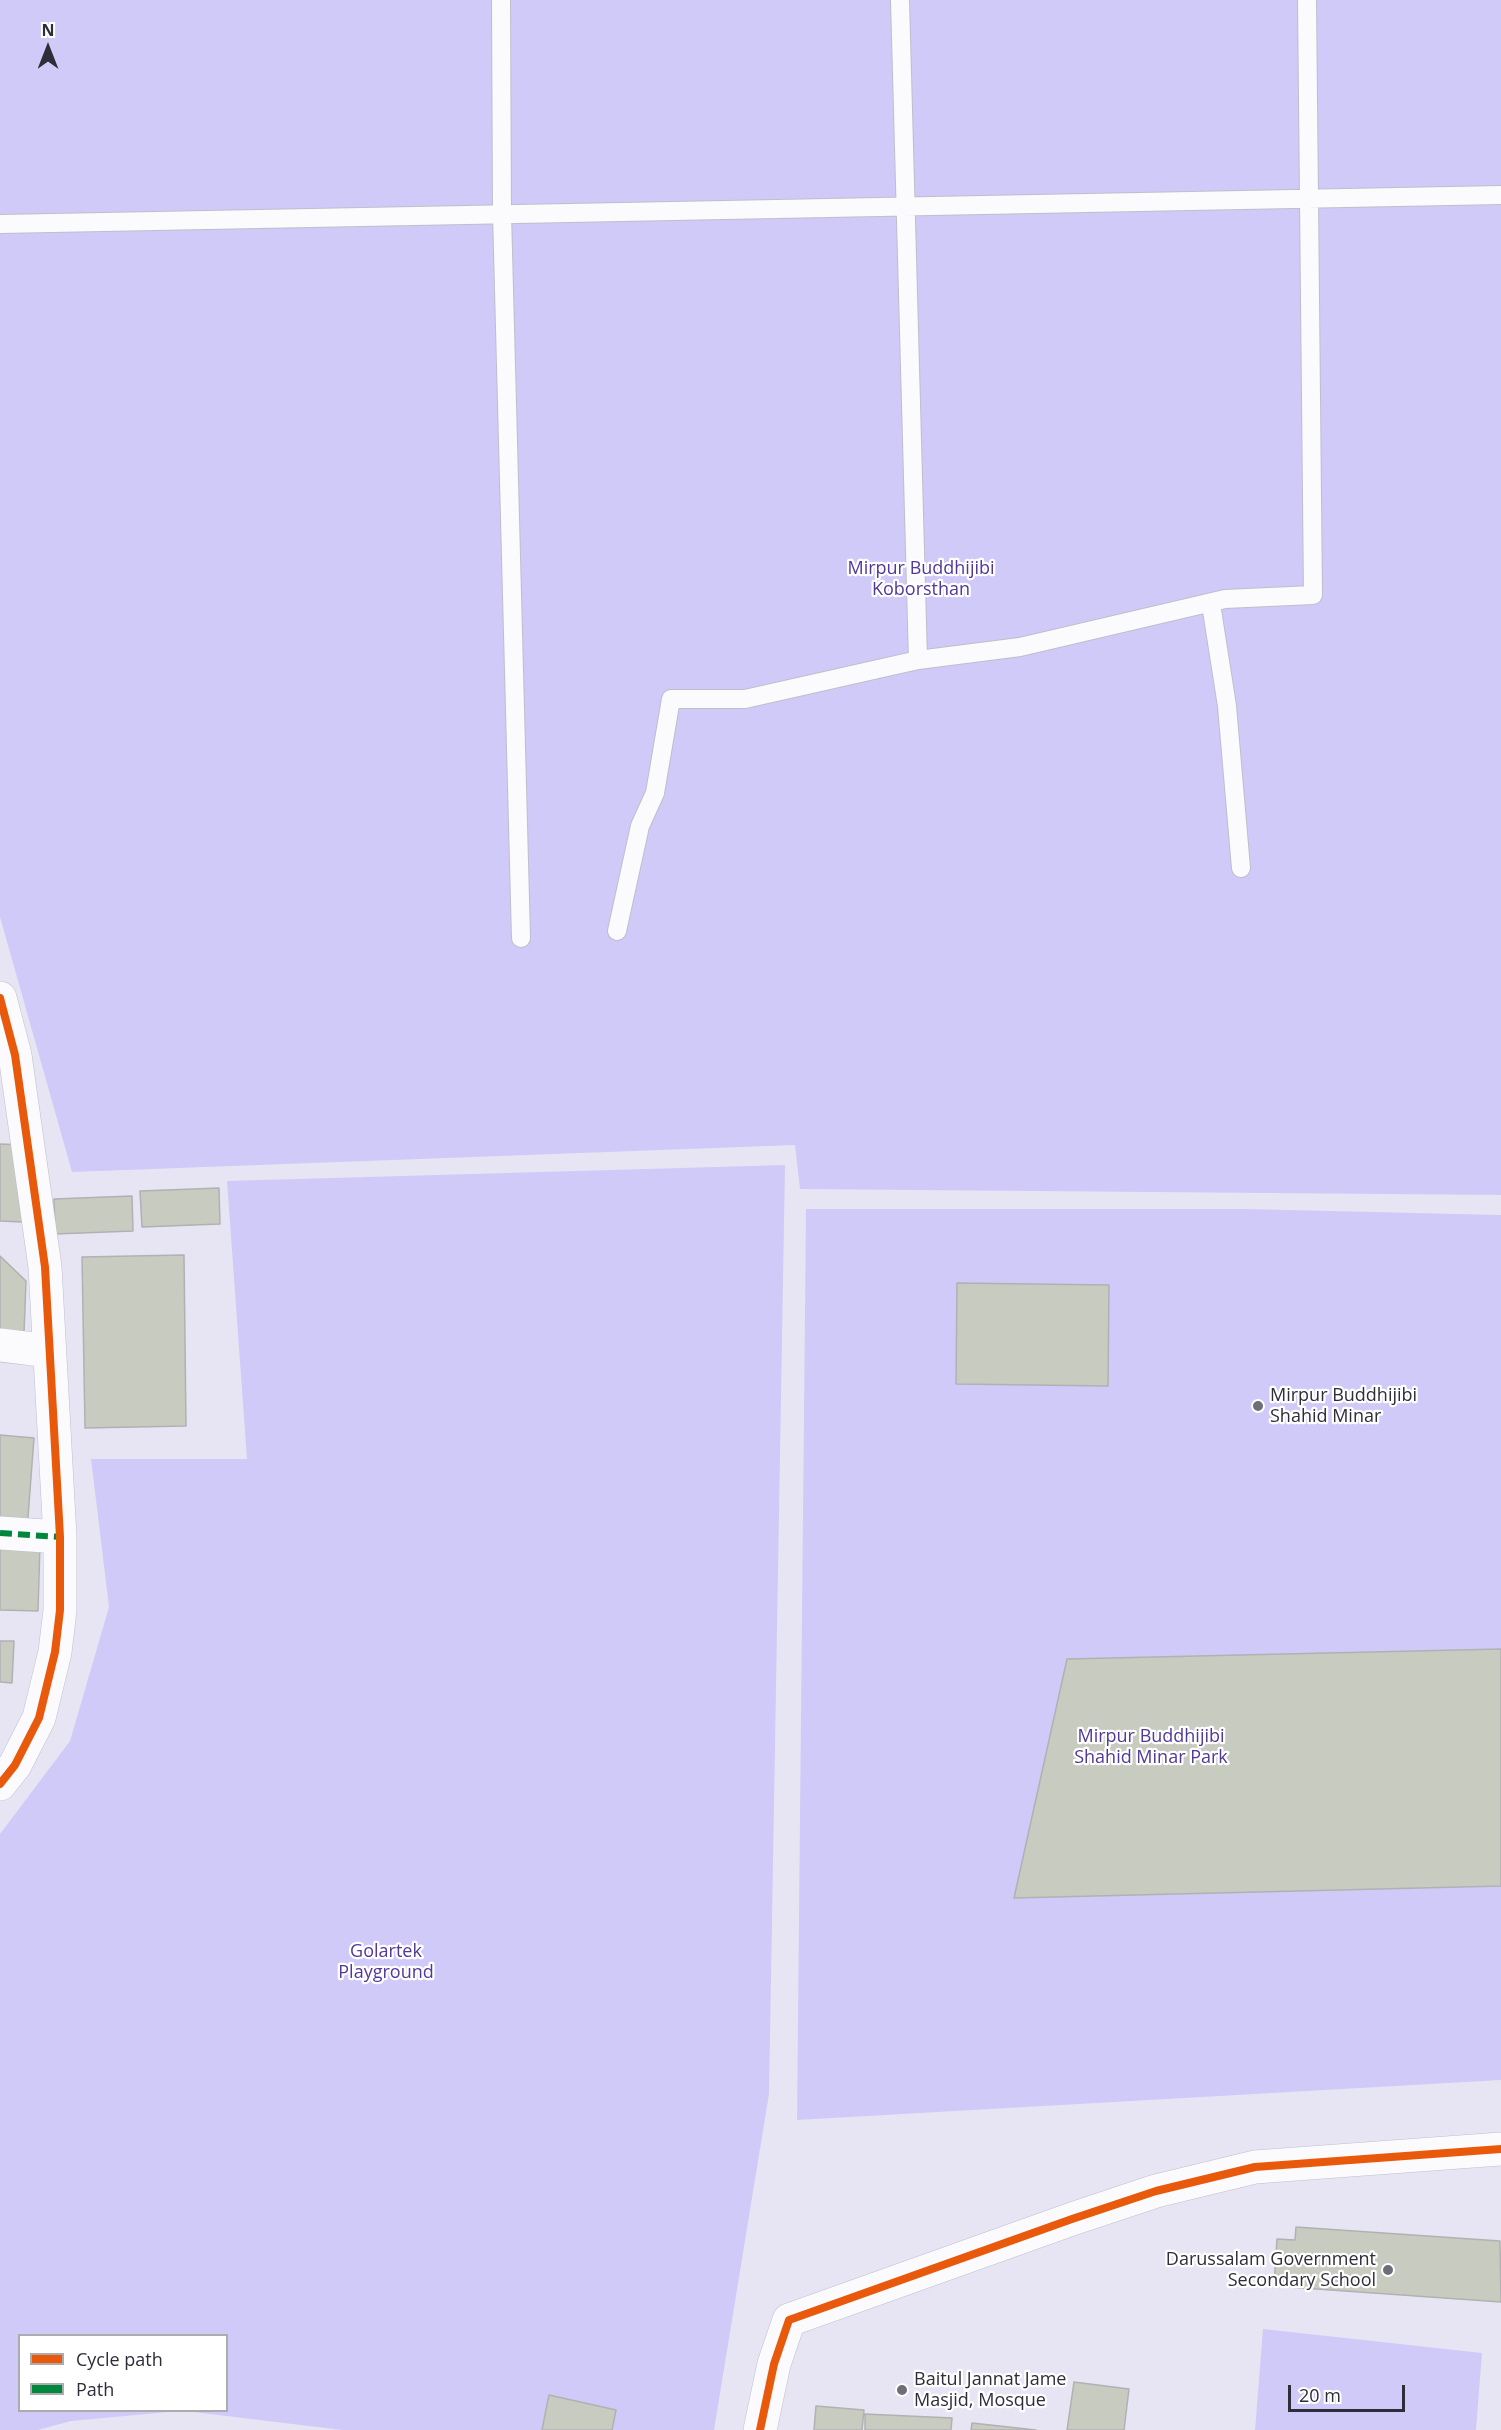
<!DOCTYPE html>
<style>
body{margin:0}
#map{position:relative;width:1501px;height:2430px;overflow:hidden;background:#e7e5f4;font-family:"Open Sans",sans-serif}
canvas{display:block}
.legend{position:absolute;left:18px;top:2334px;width:210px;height:78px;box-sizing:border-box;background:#fff;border:2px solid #ababb0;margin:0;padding:8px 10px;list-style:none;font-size:18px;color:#2e2d39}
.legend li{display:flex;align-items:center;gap:12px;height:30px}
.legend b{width:30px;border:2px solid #ababb0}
.north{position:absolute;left:18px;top:18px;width:60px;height:60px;-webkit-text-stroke:4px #fff;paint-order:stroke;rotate:0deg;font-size:16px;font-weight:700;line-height:24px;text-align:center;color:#2e2d39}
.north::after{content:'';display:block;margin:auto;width:21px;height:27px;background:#2e2d39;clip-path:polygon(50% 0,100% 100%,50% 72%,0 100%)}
.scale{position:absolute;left:1288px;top:2385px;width:117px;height:27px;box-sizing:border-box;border:3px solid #2e2d39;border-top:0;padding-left:8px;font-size:18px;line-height:21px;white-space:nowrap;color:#2e2d39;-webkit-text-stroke:4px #fff;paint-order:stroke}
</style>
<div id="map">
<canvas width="1501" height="2430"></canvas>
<ul class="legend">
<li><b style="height:8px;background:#e8590c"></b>Cycle path</li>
<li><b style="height:8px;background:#00873e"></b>Path</li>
</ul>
<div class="north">N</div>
<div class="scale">20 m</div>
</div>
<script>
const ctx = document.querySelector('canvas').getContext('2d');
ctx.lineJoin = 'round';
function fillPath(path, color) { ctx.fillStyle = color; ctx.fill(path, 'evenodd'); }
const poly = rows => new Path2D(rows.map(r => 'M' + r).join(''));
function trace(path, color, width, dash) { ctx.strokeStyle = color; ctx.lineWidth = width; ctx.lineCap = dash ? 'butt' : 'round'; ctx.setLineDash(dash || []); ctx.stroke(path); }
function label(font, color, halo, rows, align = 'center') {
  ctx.font = font + ' "Open Sans",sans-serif'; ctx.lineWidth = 4.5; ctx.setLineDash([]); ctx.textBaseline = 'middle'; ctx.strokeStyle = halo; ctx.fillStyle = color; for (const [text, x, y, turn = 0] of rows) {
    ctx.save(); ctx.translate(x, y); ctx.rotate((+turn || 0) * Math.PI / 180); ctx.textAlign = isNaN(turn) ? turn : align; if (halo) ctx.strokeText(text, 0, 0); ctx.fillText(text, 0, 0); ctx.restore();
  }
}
fillPath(poly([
 [0,0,1501,0,1501,1195,800,1189,795,1145,72,1172,0,917],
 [785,1165,769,2094,714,2430,342,2430,185,2411,226,2410,226,2336,20,2336,20,2410,179,2411,71,2421,38,2430,0,2430,0,1834,70,1741,109,1607,91,1459,247,1459,227,1181],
 [806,1209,1246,1209,1501,1215,1501,2080,797,2120],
 [1263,2329,1482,2353,1476,2430,1255,2430]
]), '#d0caf8');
const building = poly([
 [0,1144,27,1145,22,1222,0,1221,0,1144],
 [219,1188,220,1224,142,1227,140,1191,219,1188],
 [132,1196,133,1231,55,1234,54,1199,132,1196],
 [184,1255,186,1426,85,1428,82,1257,184,1255],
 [0,1256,26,1281,24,1333,0,1332,0,1256],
 [957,1283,1109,1285,1108,1386,956,1384,957,1283],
 [0,1435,34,1438,27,1530,0,1527,0,1435],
 [0,1542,40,1544,38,1611,0,1610,0,1542],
 [0,1641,14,1641,12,1683,0,1682,0,1641],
 [1501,1649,1501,1886,1014,1898,1067,1659,1501,1649],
 [1296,2227,1500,2241,1501,2302,1274,2286,1277,2239,1295,2240,1296,2227],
 [1074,2382,1129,2389,1124,2430,1067,2430,1074,2382],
 [549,2395,616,2410,612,2430,542,2430,549,2395],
 [816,2406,864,2410,862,2430,814,2430,816,2406],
 [865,2414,952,2418,951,2430,865,2430,865,2414],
 [972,2423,1036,2430,971,2430,972,2423]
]);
fillPath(building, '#c7cbc0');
trace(building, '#b1b1b3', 1.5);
const lane = poly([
 [501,0,502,213,521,938],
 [900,0,918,660],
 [0,224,1501,195],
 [1211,604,1227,706,1241,868],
 [617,931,640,826,655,793,671,699,745,699,918,660,1020,647,1225,599,1313,595,1307,0]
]);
const street = poly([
 [0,998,15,1055,45,1267,60,1537,60,1610,55,1652,39,1718,15,1765,0,1784],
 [0,1345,49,1351],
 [0,1533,60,1537],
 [760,2430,774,2364,789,2320,1072,2219,1156,2191,1255,2167,1501,2149]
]);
trace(lane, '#bfbecb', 20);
trace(street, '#bfbecb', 34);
trace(lane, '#fbfbfd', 18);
trace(street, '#fbfbfd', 33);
trace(poly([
 [0,1533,60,1537]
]), '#00873e', 6, [12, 6]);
trace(poly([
 [0,998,15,1055,45,1267,60,1537,60,1610,55,1652,39,1718,15,1765,0,1784],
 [760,2430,774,2364,789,2320,1072,2219,1156,2191,1255,2167,1501,2149]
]), '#e8590c', 8);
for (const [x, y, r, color] of [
 [1258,1406,6,"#6f6d7a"],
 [1388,2270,6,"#6f6d7a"],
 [902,2390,6,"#6f6d7a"]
]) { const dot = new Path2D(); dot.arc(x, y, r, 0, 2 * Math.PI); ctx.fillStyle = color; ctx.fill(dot); trace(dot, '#fff', 2); }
label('18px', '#523898', '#fff', [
 ["Mirpur Buddhijibi",921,569],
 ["Koborsthan",921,590],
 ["Mirpur Buddhijibi",1151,1737],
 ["Shahid Minar Park",1151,1758],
 ["Golartek",386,1952],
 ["Playground",386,1973]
]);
label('18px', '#2e2d39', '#fff', [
 ["Mirpur Buddhijibi",1270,1396],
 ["Shahid Minar",1270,1417],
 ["Darussalam Government",1376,2260,"right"],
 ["Secondary School",1376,2281,"right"],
 ["Baitul Jannat Jame",914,2380],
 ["Masjid, Mosque",914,2401]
], 'left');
</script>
